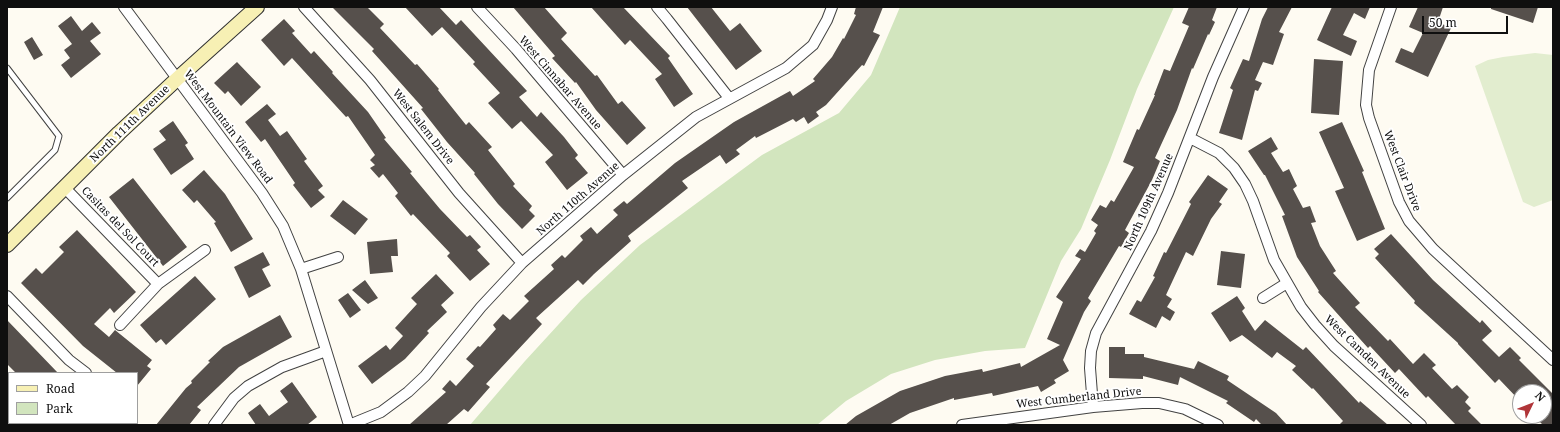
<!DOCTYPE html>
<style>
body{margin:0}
#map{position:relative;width:1560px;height:432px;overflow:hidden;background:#fefbf2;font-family:"Noto Serif",serif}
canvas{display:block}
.frame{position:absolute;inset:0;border:8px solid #0f0f0f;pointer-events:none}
.legend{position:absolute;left:8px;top:372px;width:130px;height:52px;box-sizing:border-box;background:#fff;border:1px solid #9f9f9f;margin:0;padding:5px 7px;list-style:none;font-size:12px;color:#0f0f0f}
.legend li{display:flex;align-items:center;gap:8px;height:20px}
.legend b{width:20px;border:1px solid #9f9f9f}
.north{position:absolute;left:1512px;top:384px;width:40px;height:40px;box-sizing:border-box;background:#fff;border:1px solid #9f9f9f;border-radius:50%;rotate:47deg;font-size:11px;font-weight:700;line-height:16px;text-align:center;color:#0f0f0f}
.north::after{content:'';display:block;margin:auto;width:14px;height:18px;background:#b03539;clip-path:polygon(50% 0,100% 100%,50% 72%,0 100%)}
.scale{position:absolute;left:1422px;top:16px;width:86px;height:18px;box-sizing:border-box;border:2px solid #0f0f0f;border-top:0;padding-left:5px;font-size:12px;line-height:14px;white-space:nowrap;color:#0f0f0f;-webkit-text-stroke:3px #fff;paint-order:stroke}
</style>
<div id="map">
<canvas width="1560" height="432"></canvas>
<div class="frame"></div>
<ul class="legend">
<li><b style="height:5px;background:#f7f0b4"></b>Road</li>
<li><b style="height:11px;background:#d2e5be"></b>Park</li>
</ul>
<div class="north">N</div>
<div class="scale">50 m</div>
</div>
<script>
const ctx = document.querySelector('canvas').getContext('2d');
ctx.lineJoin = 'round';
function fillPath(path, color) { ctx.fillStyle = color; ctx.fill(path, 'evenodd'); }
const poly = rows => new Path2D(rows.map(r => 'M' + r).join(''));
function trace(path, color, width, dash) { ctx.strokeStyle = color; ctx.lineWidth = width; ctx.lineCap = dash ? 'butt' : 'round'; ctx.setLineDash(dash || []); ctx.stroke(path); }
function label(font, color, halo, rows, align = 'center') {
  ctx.font = font + ' "Noto Serif",serif'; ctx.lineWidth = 4; ctx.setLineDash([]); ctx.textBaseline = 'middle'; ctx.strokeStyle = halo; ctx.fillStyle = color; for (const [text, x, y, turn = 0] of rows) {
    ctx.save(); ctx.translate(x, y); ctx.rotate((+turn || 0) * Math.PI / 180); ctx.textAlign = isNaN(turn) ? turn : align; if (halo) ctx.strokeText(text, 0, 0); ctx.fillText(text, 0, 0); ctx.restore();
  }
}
fillPath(poly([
 [900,7,1174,7,1137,89,1110,160,1081,229,1061,261,1025,348,985,351,935,360,891,374,846,401,817,425,470,425,525,361,581,300,640,245,762,155,839,113,871,75]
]), '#d2e5be');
fillPath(poly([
 [1535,53,1553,55,1553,200,1534,207,1523,202,1475,66,1488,60,1503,57]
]), '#e2edcf');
fillPath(poly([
 [332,7,367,7,384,24,380,28,415,65,417,64,439,89,438,90,466,125,469,122,492,147,488,150,515,184,513,186,532,206,529,210,535,216,522,229,498,204,474,174,475,173,447,142,421,109,423,108,372,51,374,49],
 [405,7,439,7,456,25,461,20,527,91,519,97,537,117,541,112,564,137,578,155,575,158,588,173,567,190,545,162,553,155,521,121,512,129,488,103,500,93,473,64,475,62,442,27,432,36],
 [513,7,544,7,567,33,561,39,595,76,597,75,618,104,622,101,646,128,627,145,596,110,576,82,575,83,552,58,555,56],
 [591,7,623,7,670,56,668,58,693,94,674,107,655,79,662,74,630,40,625,45],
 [687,7,711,7,730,31,740,23,762,51,736,70],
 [856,7,883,7,873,32,880,35,864,66,862,65,826,105,816,112,819,116,808,124,804,117,796,122,793,119,756,138,755,136,736,150,740,154,726,164,720,155,682,181,688,188,628,236,631,241,594,274,583,285,578,280,536,318,542,324,486,384,490,387,468,412,464,409,446,425,409,425,446,392,442,389,450,380,456,386,474,366,466,359,478,346,480,347,496,329,493,325,503,314,510,320,529,301,524,296,554,269,551,265,562,255,565,258,583,240,580,236,591,227,597,234,618,215,613,210,624,201,627,204,675,163,734,122,790,91,793,96,815,81,813,79,832,57,843,38,844,39,856,15,854,14],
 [1189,7,1217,7,1212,20,1215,22,1209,35,1208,34,1193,69,1192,68,1177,110,1155,158,1160,161,1152,180,1125,230,1129,233,1121,247,1119,246,1088,298,1091,301,1084,312,1063,360,1069,371,1054,380,1056,383,1041,392,1038,386,993,396,992,393,954,400,954,398,910,413,889,425,845,425,856,416,900,391,945,376,982,369,983,372,1020,363,1021,367,1060,345,1047,339,1063,302,1056,297,1081,259,1075,256,1080,249,1085,252,1096,233,1094,231,1098,225,1091,220,1100,205,1106,208,1111,200,1114,202,1134,167,1123,162,1137,129,1139,130,1155,95,1154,95,1164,69,1170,71,1189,26,1182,23],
 [1268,7,1292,7,1279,32,1284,34,1273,65,1263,62,1255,80,1262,83,1258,91,1255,90,1242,140,1219,133,1233,90,1230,88,1243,59,1249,61,1262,19],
 [1332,7,1370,7,1365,19,1354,13,1343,35,1357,41,1351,56,1317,40],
 [1418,7,1443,7,1438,22,1451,28,1428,77,1395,62,1401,48,1413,53,1423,33,1409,27],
 [1491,7,1538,7,1533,23,1491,9],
 [71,16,82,31,92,22,101,33,90,41,101,54,71,78,61,65,70,58,64,50,72,44,58,26],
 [284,19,295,31,292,33,311,54,314,51,333,72,332,73,368,112,386,138,384,139,412,172,410,173,440,209,467,237,470,235,481,247,477,250,490,264,470,281,447,256,450,253,413,214,411,216,395,196,398,193,383,174,379,178,370,168,375,165,370,160,375,155,348,116,346,117,292,58,284,66,261,40],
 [32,37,43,55,34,60,24,42],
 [1314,59,1343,61,1339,115,1311,113],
 [237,62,261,87,241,106,228,91,225,94,214,83],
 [267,104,276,114,268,120,280,136,287,131,307,159,304,161,323,186,318,190,325,197,311,208,293,185,295,183,265,139,261,142,245,122],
 [173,121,188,143,185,145,194,159,171,175,153,149,166,140,159,131],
 [1342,122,1364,171,1362,172,1385,229,1357,241,1335,191,1344,188,1319,132],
 [1271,137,1278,149,1271,153,1283,172,1289,169,1297,186,1293,189,1303,208,1310,206,1316,222,1311,223,1320,246,1336,271,1333,273,1360,303,1355,307,1388,341,1390,339,1413,364,1424,353,1436,365,1432,368,1452,389,1457,385,1469,397,1465,402,1471,408,1468,411,1482,425,1456,425,1428,396,1426,398,1399,369,1395,373,1370,346,1368,348,1318,292,1319,291,1297,257,1282,216,1285,215,1265,175,1264,175,1248,151],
 [204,170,225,194,253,239,231,252,214,223,216,222,197,200,194,203,182,190],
 [1208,175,1228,189,1219,202,1222,204,1211,219,1193,256,1186,252,1166,295,1172,299,1167,307,1175,312,1170,321,1162,316,1156,328,1129,314,1137,300,1141,302,1155,277,1153,276,1164,252,1166,253,1191,204,1189,202],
 [133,178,187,247,163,266,109,197],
 [343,200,368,219,355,235,330,216],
 [77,230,136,292,114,313,110,308,94,324,109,337,115,330,152,360,147,366,151,369,137,386,137,373,117,373,83,346,21,283,36,268,42,274,64,252,59,247],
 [1391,234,1433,280,1480,323,1482,320,1492,331,1482,340,1499,357,1510,347,1521,358,1519,360,1553,394,1553,425,1543,425,1534,416,1544,416,1544,392,1520,392,1520,401,1499,379,1495,383,1458,344,1458,343,1414,303,1415,301,1375,258,1379,254,1374,249],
 [397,239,398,256,391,256,393,272,370,274,367,242],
 [1221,251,1245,254,1241,288,1217,285],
 [263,252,270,265,262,269,271,286,249,298,234,267],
 [436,274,454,293,441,305,447,312,427,331,429,333,405,359,372,384,358,366,386,345,390,350,403,336,395,328,417,304,411,298],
 [195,276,216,299,166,345,161,339,156,343,140,325],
 [365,280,378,298,368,304,352,290],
 [348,293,361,310,350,318,338,300],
 [1237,296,1245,308,1242,311,1255,331,1265,320,1303,350,1306,347,1359,403,1360,401,1388,425,1339,425,1343,421,1313,388,1312,389,1292,370,1296,366,1277,352,1272,358,1242,335,1230,342,1211,313],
 [280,315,292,337,239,367,197,407,201,410,189,425,156,425,186,388,192,383,191,381,210,362,208,361,223,347],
 [7,320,58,373,16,373,7,364],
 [1109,347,1125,347,1125,354,1144,354,1144,357,1194,369,1198,361,1229,376,1227,380,1276,413,1287,425,1262,425,1256,419,1254,422,1226,403,1228,401,1180,377,1178,385,1143,376,1143,379,1109,378],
 [292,382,317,417,307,425,256,425,248,413,260,404,269,416,288,402,280,391]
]), '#56504c');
const lane = poly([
 [7,68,59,136,55,150,7,198]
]);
const street = poly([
 [124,7,262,193,283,226,301,269,349,425],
 [304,7,370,80,459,193,522,263],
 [477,7,516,49,623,175],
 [657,7,667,19,729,98],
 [1391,7,1369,70,1366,105,1369,118,1399,202,1409,221,1433,249,1553,360],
 [1190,138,1219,153,1234,168,1245,184,1253,201,1274,260,1301,307,1315,325,1334,346,1421,425],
 [64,187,158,284],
 [301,269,338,257],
 [7,296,69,360,86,373],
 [1263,298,1287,283],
 [120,325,158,284,205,250],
 [1093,407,1090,368,1091,351,1096,333,1151,231,1168,193,1213,77,1244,7],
 [214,425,234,398,248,386,282,367,326,351],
 [349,425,381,412,408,392,425,376,481,307,522,263,623,175,696,117,786,68,813,45,827,20,832,7],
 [962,425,1093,407,1142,403,1159,403,1185,409,1218,425]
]);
const secondary = poly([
 [7,245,119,133,177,79,257,7]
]);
trace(lane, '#424242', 7);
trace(street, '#424242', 12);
trace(secondary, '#313131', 16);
trace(lane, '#fff', 5);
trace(street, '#fff', 10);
trace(secondary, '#f7f0b4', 14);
label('11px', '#0f0f0f', '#fff', [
 ["West Cinnabar Avenue",560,83,49],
 ["North 111th Avenue",130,124,-44],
 ["West Mountain View Road",228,127,53],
 ["West Salem Drive",423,127,52],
 ["West Clair Drive",1402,171,69],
 ["North 110th Avenue",578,199,-41],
 ["North 109th Avenue",1149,202,-66],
 ["Casitas del Sol Court",120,227,46],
 ["West Camden Avenue",1367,357,44],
 ["West Cumberland Drive",1079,398,-6]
]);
</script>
